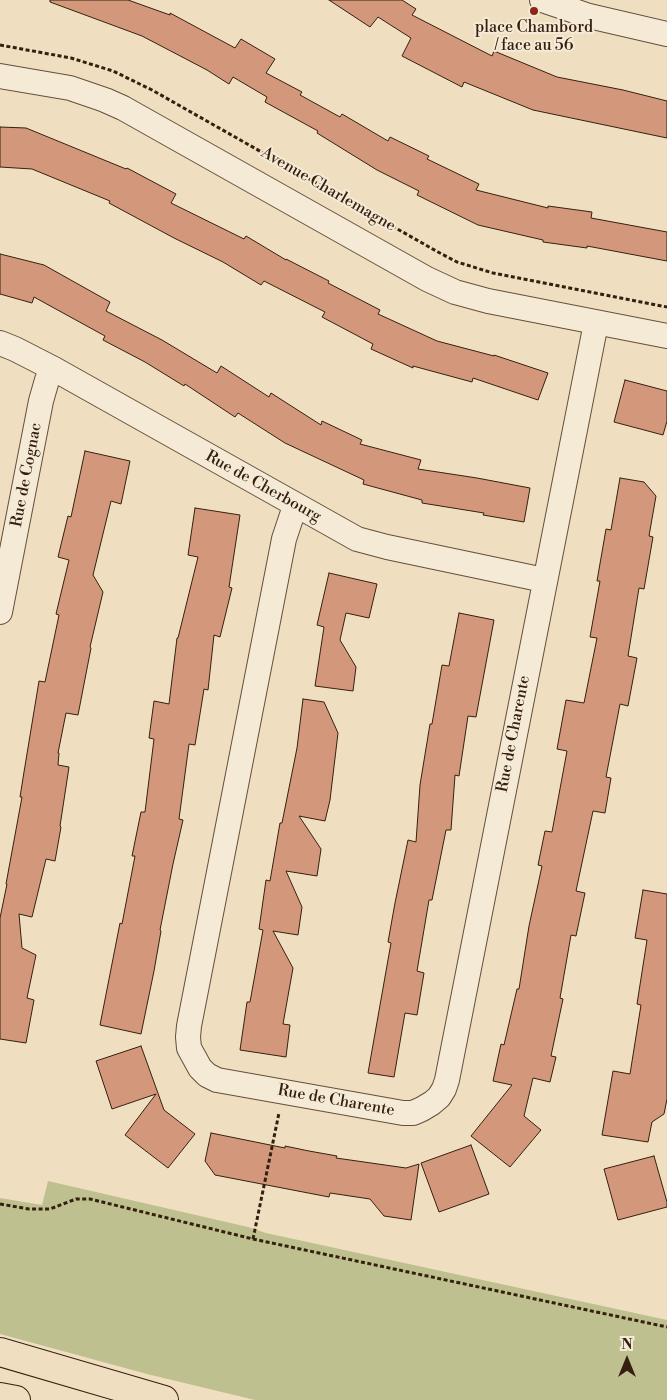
<!DOCTYPE html>
<style>
body{margin:0}
#map{position:relative;width:667px;height:1400px;overflow:hidden;background:#f0dec0;font-family:"Libre Bodoni",serif}
canvas{display:block}
.north{position:absolute;left:602px;top:1335px;width:50px;height:50px;-webkit-text-stroke:4px #f5ead6;paint-order:stroke;rotate:0deg;font-size:14px;font-weight:700;line-height:20px;text-align:center;color:#35200f}
.north::after{content:'';display:block;margin:auto;width:18px;height:22px;background:#35200f;clip-path:polygon(50% 0,100% 100%,50% 72%,0 100%)}
</style>
<div id="map">
<canvas width="667" height="1400"></canvas>
<div class="north">N</div>
</div>
<script>
const ctx = document.querySelector('canvas').getContext('2d');
ctx.lineJoin = 'round';
function fillPath(path, color) { ctx.fillStyle = color; ctx.fill(path, 'evenodd'); }
const poly = rows => new Path2D(rows.map(r => 'M' + r).join(''));
function trace(path, color, width, dash) { ctx.strokeStyle = color; ctx.lineWidth = width; ctx.lineCap = dash ? 'butt' : 'round'; ctx.setLineDash(dash || []); ctx.stroke(path); }
function label(font, color, halo, rows, align = 'center') {
  ctx.font = font + ' "Libre Bodoni",serif'; ctx.lineWidth = 4; ctx.setLineDash([]); ctx.textBaseline = 'middle'; ctx.strokeStyle = halo; ctx.fillStyle = color; for (const [text, x, y, turn = 0] of rows) {
    ctx.save(); ctx.translate(x, y); ctx.rotate((+turn || 0) * Math.PI / 180); ctx.textAlign = isNaN(turn) ? turn : align; if (halo) ctx.strokeText(text, 0, 0); ctx.fillText(text, 0, 0); ctx.restore();
  }
}
fillPath(poly([
 [48,1181,248,1227,266,1233,667,1320,667,1400,255,1400,147,1374,0,1334,0,1198,42,1205]
]), '#bec08f');
const building = poly([
 [50,0,128,0,170,15,170,13,235,48,241,39,275,59,266,73,302,92,300,95,340,117,342,114,388,141,390,137,429,156,427,159,479,184,476,190,548,208,548,206,592,212,591,218,667,232,667,261,587,246,587,248,543,242,543,240,478,225,417,195,419,191,377,170,317,133,318,131,265,102,267,97,233,77,229,84,207,70,142,36,50,2,50,0],
 [329,0,402,0,416,9,412,15,492,56,494,51,557,77,623,90,667,101,667,138,533,110,464,82,462,87,402,56,411,38,378,17,370,27,329,0],
 [0,127,26,128,126,169,127,168,176,194,171,203,244,239,246,236,286,260,286,259,329,281,328,283,380,310,378,314,437,341,494,356,494,355,548,373,538,400,473,378,472,382,413,366,413,368,371,349,373,344,322,317,325,312,264,281,261,285,223,262,174,238,109,203,110,201,32,169,0,167,0,127],
 [0,254,44,265,110,302,106,311,162,340,217,373,221,366,269,397,271,393,321,425,322,421,362,440,360,444,421,460,418,469,477,478,530,488,524,522,483,515,484,513,422,503,422,500,363,484,364,480,285,443,238,413,235,417,185,384,184,386,145,362,103,340,105,336,34,297,32,303,0,294,0,254],
 [625,380,667,391,667,421,663,435,614,422,625,380],
 [85,451,130,461,121,504,111,501,93,575,103,592,90,647,91,648,78,715,66,713,58,753,59,753,58,765,69,767,60,826,61,827,55,861,46,859,32,917,19,914,22,948,36,955,27,998,34,1000,26,1043,0,1039,0,918,7,884,6,884,22,797,20,797,24,772,39,681,45,682,59,615,56,614,69,560,58,557,68,516,71,517,85,451],
 [620,478,644,482,656,496,649,536,653,537,644,589,639,588,628,656,637,658,628,706,620,704,606,777,611,778,605,813,593,811,576,891,585,893,576,936,571,935,560,998,563,999,551,1056,556,1057,550,1082,533,1078,524,1116,541,1130,510,1167,471,1136,512,1085,493,1081,501,1044,504,1045,517,989,519,989,529,926,542,866,538,865,545,831,552,832,567,751,557,749,566,700,584,703,597,638,590,637,600,581,597,581,606,529,611,530,620,478],
 [195,508,240,515,229,587,232,588,220,637,214,635,208,690,204,689,195,745,189,744,179,819,183,820,173,864,160,930,161,931,154,971,141,1034,100,1025,120,923,122,924,135,856,132,856,141,812,145,812,154,739,149,738,154,701,169,704,177,638,178,638,198,557,188,555,195,508],
 [329,573,377,584,369,618,346,613,340,640,356,667,353,691,315,686,324,627,317,625,329,573],
 [459,613,494,620,476,717,468,716,459,776,455,775,451,830,446,830,432,900,429,900,417,971,424,973,417,1015,405,1013,394,1077,368,1073,391,943,388,942,395,903,408,840,416,842,420,785,430,724,432,724,442,665,449,666,459,613],
 [303,699,324,702,338,733,330,800,325,821,299,816,321,849,317,876,286,871,302,907,298,935,273,931,293,968,283,1024,290,1025,286,1057,240,1050,247,1002,250,1002,263,930,259,929,266,880,270,881,280,823,282,823,297,748,303,699],
 [643,890,667,894,667,1099,664,1114,652,1122,648,1142,602,1135,613,1071,630,1074,641,1005,637,1004,647,940,635,938,643,890],
 [141,1046,164,1110,195,1134,168,1168,125,1135,156,1094,112,1109,96,1061,141,1046],
 [211,1133,285,1148,285,1146,309,1151,337,1156,336,1158,406,1168,419,1164,411,1220,384,1216,370,1199,330,1193,329,1197,215,1175,205,1161,211,1133],
 [471,1145,489,1194,439,1212,421,1163,471,1145],
 [654,1156,667,1202,667,1207,618,1220,604,1169,654,1156]
]);
fillPath(building, '#d3987c');
trace(building, '#35200f', 1);
const minor = poly([
 [542,0,589,16,667,34],
 [0,76,70,88,105,100,123,108,427,279,455,292,488,301,667,336],
 [0,343,15,349,54,369,357,539,387,547,544,580],
 [298,506,292,515,284,539,189,1026,188,1037,189,1048,200,1068,207,1075,217,1080,403,1113,413,1113,422,1109,432,1103,439,1097,444,1089,447,1080,596,323],
 [0,612,41,401,47,380,54,369]
]);
const motorway = poly([
 [0,1352,164,1400],
 [0,1397,16,1400]
]);
trace(minor, '#64503b', 26);
trace(motorway, '#35200f', 30);
trace(poly([
 [0,45,71,58,113,71,152,90,438,252,457,262,493,273,667,307],
 [0,1204,29,1209,50,1209,76,1199,90,1199,253,1239,667,1327],
 [253,1239,279,1113]
]), '#35200f', 3, [4, 2.5]);
trace(minor, '#f5ead6', 24);
trace(motorway, '#f0dec0', 28);
for (const [x, y, r, color] of [
 [534,11,5,"#8f2418"]
]) { const dot = new Path2D(); dot.arc(x, y, r, 0, 2 * Math.PI); ctx.fillStyle = color; ctx.fill(dot); trace(dot, '#f5ead6', 2); }
label('16px', '#35200f', '#f5ead6', [
 ["place Chambord",534,28],
 ["/ face au 56",534,46]
]);
label('16px', '#35200f', '#f5ead6', [
 ["Avenue Charlemagne",328,190,30],
 ["Rue de Cognac",27,475,-79],
 ["Rue de Cherbourg",263,487,29],
 ["Rue de Charente",514,734,-79],
 ["Rue de Charente",336,1101,10]
]);
</script>
